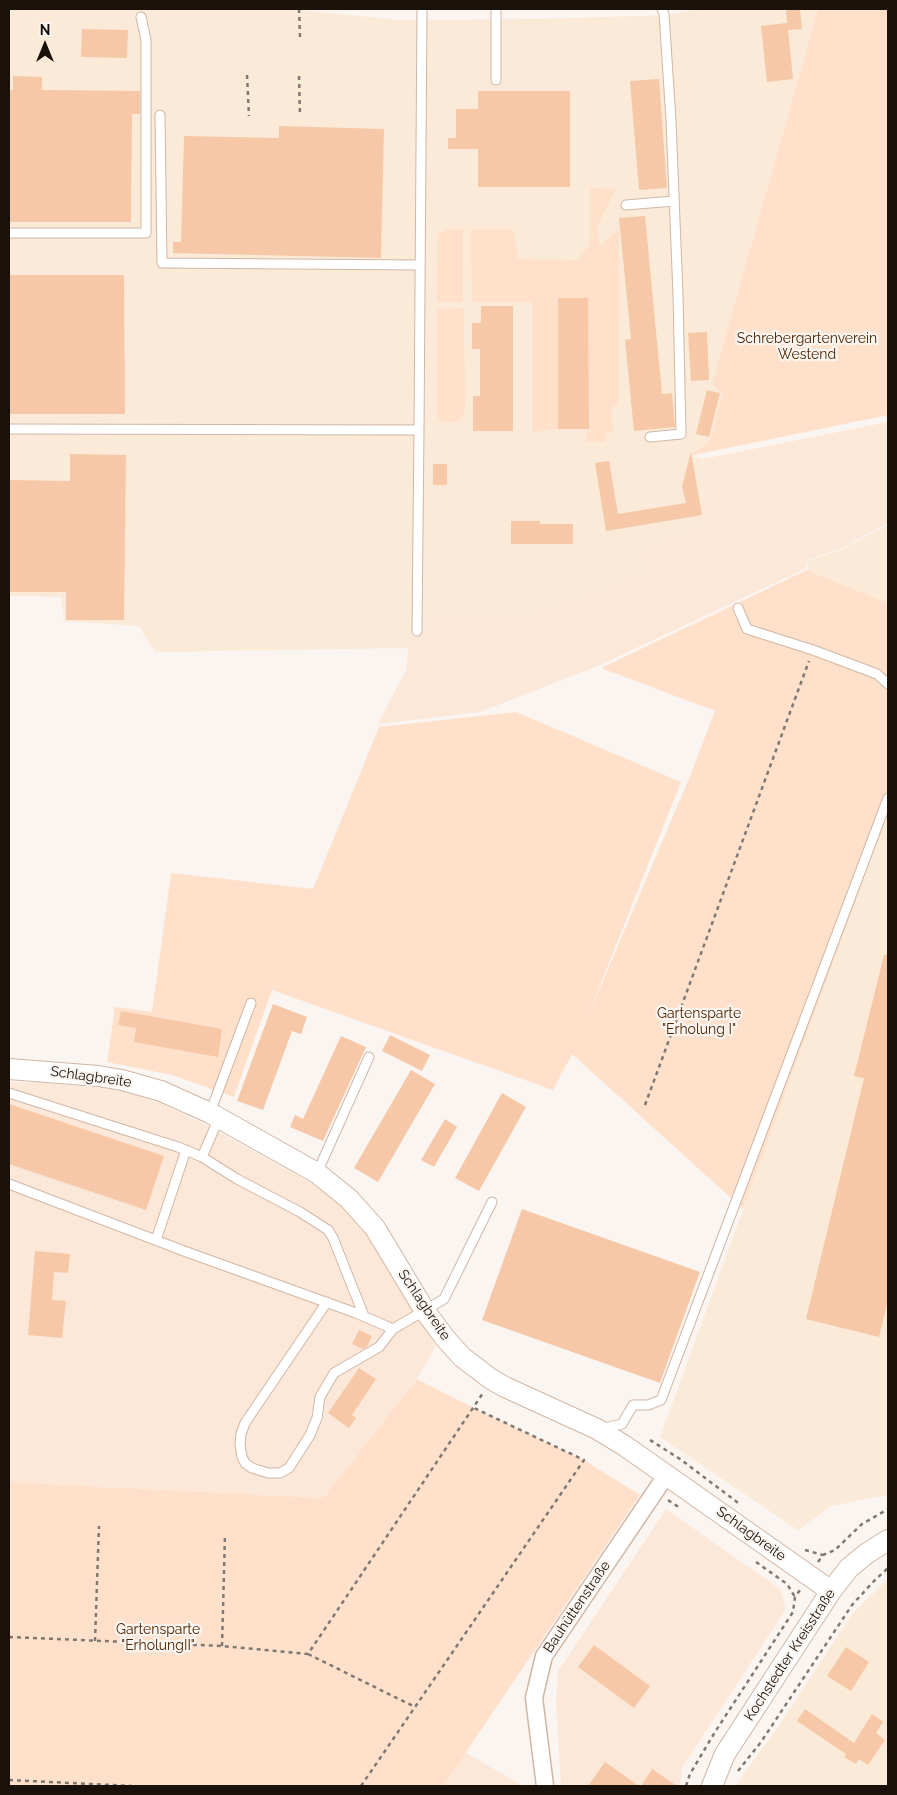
<!DOCTYPE html>
<meta charset="utf-8">
<style>
body{margin:0}
#map{position:relative;width:897px;height:1795px;overflow:hidden;background:#fbf5f1;font-family:Raleway,sans-serif}
canvas{display:block}
.frame{position:absolute;inset:0;border:10px solid #1a110a;pointer-events:none}
.north{position:absolute;left:20px;top:20px;width:50px;height:50px;-webkit-text-stroke:4px #fbf5f1;paint-order:stroke;rotate:0deg;font-size:14px;font-weight:700;line-height:20px;text-align:center;color:#1a110a}
.north::after{content:'';display:block;margin:auto;width:18px;height:22px;background:#1a110a;clip-path:polygon(50% 0,100% 100%,50% 72%,0 100%)}
</style>
<div id="map">
<canvas width="897" height="1795"></canvas>
<div class="frame"></div>
<div class="north">N</div>
</div>
<script>
const ctx = document.querySelector('canvas').getContext('2d');
ctx.lineJoin = 'round';
function fillPath(path, color) { ctx.fillStyle = color; ctx.fill(path, 'evenodd'); }
const poly = rows => new Path2D(rows.map(r => 'M' + r).join(''));
function trace(path, color, width, dash) { ctx.strokeStyle = color; ctx.lineWidth = width; ctx.lineCap = dash ? 'butt' : 'round'; ctx.setLineDash(dash || []); ctx.stroke(path); }
function label(font, color, halo, rows, align = 'center') {
  ctx.font = font + ' Raleway,sans-serif'; ctx.lineWidth = 4.5; ctx.setLineDash([]); ctx.textBaseline = 'middle'; ctx.strokeStyle = halo; ctx.fillStyle = color; for (const [text, x, y, turn = 0] of rows) {
    ctx.save(); ctx.translate(x, y); ctx.rotate((+turn || 0) * Math.PI / 180); ctx.textAlign = isNaN(turn) ? turn : align; if (halo) ctx.strokeText(text, 0, 0); ctx.fillText(text, 0, 0); ctx.restore();
  }
}
fillPath(poly([
 [888,422,888,523,840,549,808,560,805,569,600,665,480,712,378,724,406,670,411,620,539,612,644,551,708,522,703,459],
 [9,1082,46,1083,120,1090,160,1103,206,1125,331,1194,364,1229,436,1346,417,1379,323,1498,9,1482],
 [666,1509,780,1589,786,1609,682,1768,680,1786,561,1786,556,1702,558,1671],
 [465,1752,523,1786,443,1786]
]), '#fce8d9');
fillPath(poly([
 [9,9,290,9,398,20,540,19,668,15,699,9,818,9,712,384,722,392,710,441,690,456,703,459,709,522,645,551,646,575,539,612,412,620,408,648,155,652,139,626,64,621,61,597,9,596],
 [888,525,888,605,886,602,807,570,808,561,840,550],
 [888,813,888,1495,831,1506,798,1530,660,1437],
 [888,1579,888,1786,735,1786,780,1724,852,1614]
]), '#faead7');
fillPath(poly([
 [818,9,888,9,888,415,689,456,710,441,722,393,712,384],
 [590,188,616,189,597,227,599,245,619,230,618,405,611,407,613,433,606,433,605,442,585,441,589,429,588,298,558,298,558,429,532,432,532,302,472,302,471,229,513,229,518,259,577,260,590,245],
 [447,229,463,229,463,302,437,302,438,234],
 [464,308,465,409,462,418,454,422,446,423,441,421,437,416,437,309],
 [807,570,886,602,888,605,888,813,743,1209,572,1054,553,1090,272,990,234,1097,172,1075,107,1062,115,1007,152,1012,171,873,313,889,379,727,516,712,681,782,587,1018,688,781,715,711,601,668],
 [417,1379,474,1408,584,1460,640,1495,443,1786,9,1786,9,1482,323,1498]
]), '#ffe0ca');
fillPath(poly([
 [786,9,800,9,802,29,788,30,793,79,767,82,761,26,787,23],
 [82,29,128,30,127,58,81,57],
 [13,76,42,77,42,90,140,91,140,114,132,114,131,222,9,222,9,90,13,90],
 [659,79,667,188,639,190,630,81],
 [478,91,570,91,570,187,478,187,478,149,448,149,448,138,456,138,456,109,478,109],
 [279,126,384,129,381,258,173,253,173,242,181,242,184,136,279,138],
 [645,216,662,394,672,393,675,427,634,431,625,340,631,339,619,218],
 [9,275,124,275,125,414,9,414],
 [558,298,588,298,589,429,558,429],
 [481,306,513,306,513,431,473,431,473,396,480,396,480,349,472,349,472,323,481,323],
 [707,332,709,380,691,381,688,333],
 [707,390,720,393,709,437,696,434],
 [691,452,702,515,606,531,595,463,609,461,618,514,686,503,682,486],
 [70,454,126,455,124,620,66,620,66,592,9,592,9,480,70,481],
 [433,464,447,464,447,485,433,485],
 [511,521,540,521,540,524,573,524,573,544,511,544],
 [884,955,888,955,888,1301,879,1337,806,1319,864,1078,854,1076],
 [273,1004,307,1017,301,1034,292,1031,263,1110,237,1101],
 [121,1011,222,1029,218,1057,134,1042,136,1028,118,1025],
 [390,1035,430,1055,422,1071,382,1051],
 [341,1036,366,1047,323,1141,290,1127,295,1115,303,1119],
 [411,1070,435,1084,378,1182,354,1168],
 [502,1093,526,1107,479,1191,455,1178],
 [9,1104,164,1156,146,1210,9,1164],
 [445,1119,457,1127,434,1167,421,1160],
 [522,1209,700,1272,660,1383,482,1320],
 [35,1251,70,1254,68,1273,54,1272,52,1300,66,1301,62,1338,28,1335],
 [359,1330,372,1336,367,1347,363,1349,352,1344],
 [359,1368,376,1379,352,1415,356,1418,349,1428,328,1413],
 [594,1645,650,1686,634,1708,578,1667],
 [846,1647,869,1662,851,1691,827,1676],
 [805,1709,854,1743,872,1714,883,1722,876,1733,885,1740,868,1765,859,1759,856,1764,844,1757,846,1754,797,1721],
 [605,1762,639,1786,588,1786],
 [652,1769,677,1786,641,1786]
]), '#f6c8a7');
const service = poly([
 [496,9,496,80],
 [160,115,162,263,419,265],
 [626,205,674,201],
 [9,233,146,233,146,40,141,17],
 [9,429,419,430,422,9],
 [650,437,681,434,678,295,671,120,664,14,662,9],
 [738,608,747,629,813,650,877,674,888,684],
 [417,631,419,430],
 [9,1093,178,1147,202,1157,237,1179,300,1212,328,1230,333,1238,364,1316],
 [210,1113,251,1003],
 [202,1157,215,1127,221,1118],
 [317,1173,369,1057],
 [9,1184,184,1251,356,1313,393,1329,444,1299,492,1202],
 [156,1240,186,1150],
 [327,1302,245,1423,241,1434,240,1445,242,1457,245,1463,252,1468,268,1473,280,1473,289,1468,310,1435,317,1418,320,1397,334,1373,379,1347,393,1329],
 [600,1429,622,1424,633,1405,648,1405,661,1400,888,798]
]);
const minor = poly([
 [545,1786,534,1698,544,1656,667,1474]
]);
const tertiary = poly([
 [9,1069,98,1076,122,1080,161,1091,210,1113,317,1173,349,1199,375,1228,425,1311,445,1338,462,1357,491,1379,505,1387,597,1429,625,1446,831,1591],
 [712,1786,725,1754,831,1591,849,1568,866,1554,888,1540]
]);
trace(service, '#d1b6a4', 11);
trace(minor, '#d1b6a4', 19);
trace(tertiary, '#d1b6a4', 22);
trace(poly([
 [299,9,300,37],
 [247,75,249,116],
 [299,76,300,116],
 [645,1105,809,661],
 [650,1440,680,1459,741,1505],
 [668,1500,680,1508],
 [805,1550,823,1555],
 [756,1562,787,1584,795,1597],
 [818,1562,823,1555,835,1550,862,1524,888,1509],
 [9,1637,222,1646,308,1654,483,1393],
 [95,1641,99,1526],
 [222,1646,225,1535],
 [308,1654,415,1707],
 [738,1771,761,1742,852,1605,874,1581,888,1568],
 [9,1780,132,1786],
 [361,1786,584,1460,474,1408],
 [686,1786,690,1774,715,1732,793,1612,795,1597,800,1590]
]), '#807873', 2.5, [4, 4]);
trace(service, '#fff', 9);
trace(minor, '#fff', 16);
trace(tertiary, '#fff', 20);
label('14px', '#4e2500', '#fbf5f1', [
 ["Schrebergartenverein",807,339],
 ["Westend",807,355],
 ["Gartensparte",699,1014],
 ["\"Erholung I\"",699,1030],
 ["Gartensparte",158,1630],
 ["\"ErholungII\"",158,1646]
]);
label('14px', '#1a110a', '#fbf5f1', [
 ["Schlagbreite",91,1077,8],
 ["Schlagbreite",424,1305,56],
 ["Schlagbreite",751,1534,36],
 ["Bauhüttenstraße",577,1607,-56],
 ["Kochstedter Kreisstraße",790,1655,-57]
]);
</script>
